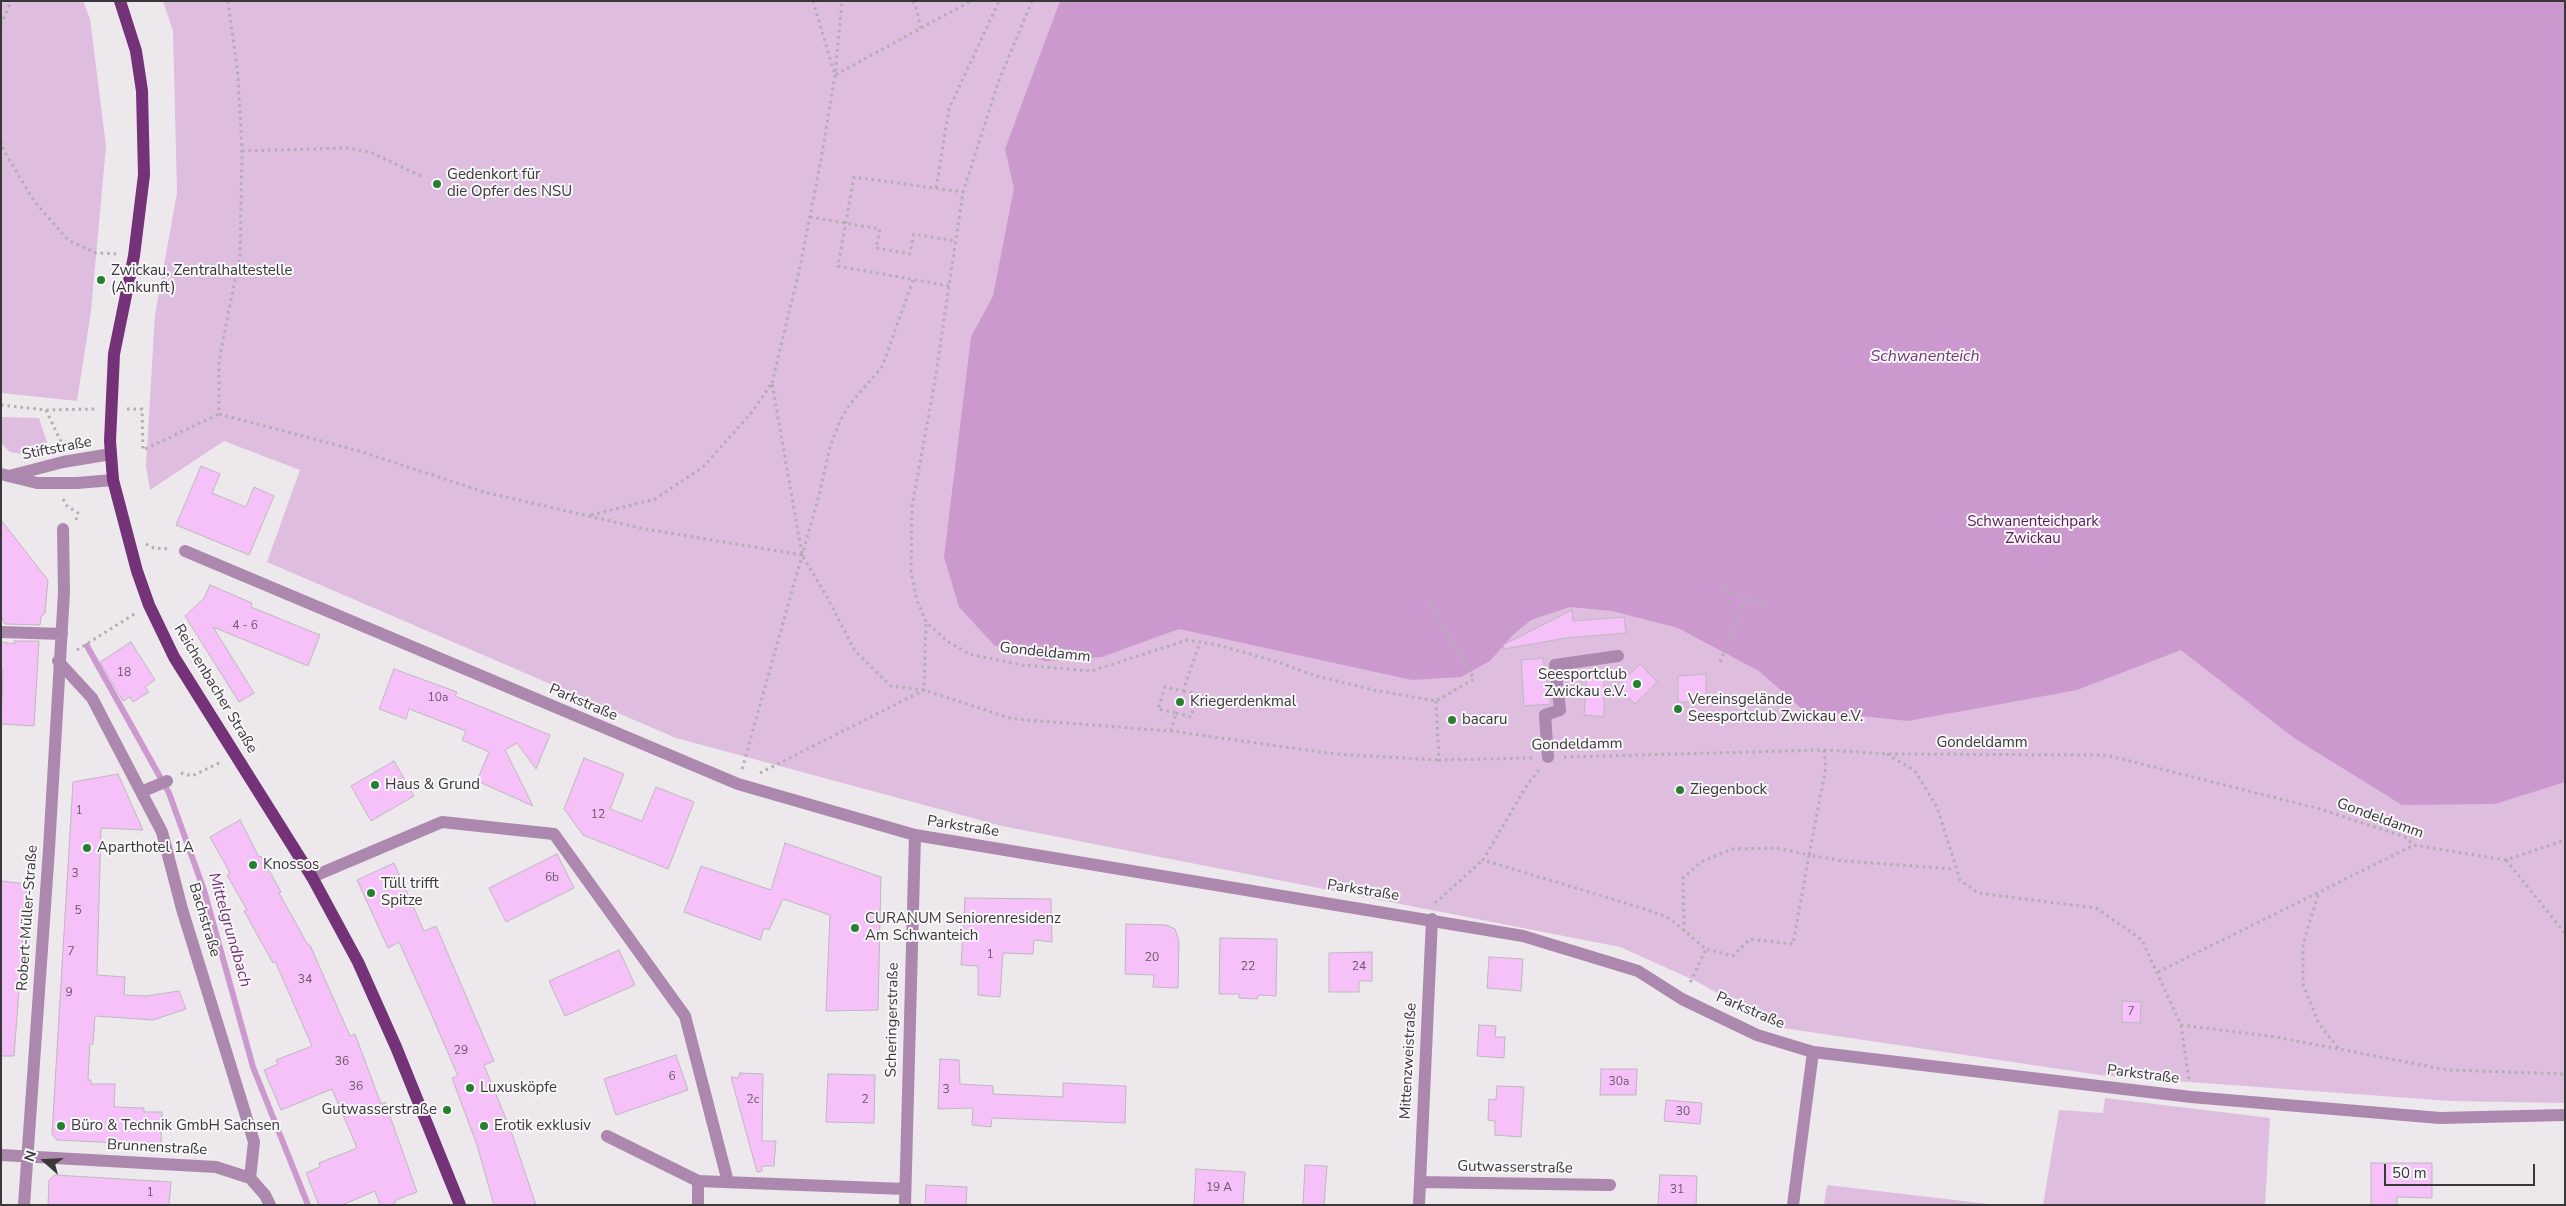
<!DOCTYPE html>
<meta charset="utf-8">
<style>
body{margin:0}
#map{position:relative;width:2566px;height:1206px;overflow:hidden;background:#ece8ec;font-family:"Nunito Sans",sans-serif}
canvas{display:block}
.frame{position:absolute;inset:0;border:2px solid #393839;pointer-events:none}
.north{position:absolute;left:20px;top:1136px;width:50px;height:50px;-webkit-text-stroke:4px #f9f6f9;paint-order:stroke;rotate:289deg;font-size:14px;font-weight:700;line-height:20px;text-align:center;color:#393839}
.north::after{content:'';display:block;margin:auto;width:18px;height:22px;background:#393839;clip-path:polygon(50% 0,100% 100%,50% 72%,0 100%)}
.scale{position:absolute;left:2384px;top:1164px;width:151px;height:22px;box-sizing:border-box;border:2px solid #393839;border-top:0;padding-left:6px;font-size:15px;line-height:18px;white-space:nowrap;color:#393839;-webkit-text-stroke:4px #f9f6f9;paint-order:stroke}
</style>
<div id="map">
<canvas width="2566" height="1206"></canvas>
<div class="frame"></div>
<div class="north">N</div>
<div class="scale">50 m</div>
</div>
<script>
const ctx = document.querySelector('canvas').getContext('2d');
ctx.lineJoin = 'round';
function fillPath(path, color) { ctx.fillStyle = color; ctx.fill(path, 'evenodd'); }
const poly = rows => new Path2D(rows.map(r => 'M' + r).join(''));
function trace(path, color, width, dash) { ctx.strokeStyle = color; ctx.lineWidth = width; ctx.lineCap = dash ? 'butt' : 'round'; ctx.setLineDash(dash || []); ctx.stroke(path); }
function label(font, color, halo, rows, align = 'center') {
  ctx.font = font + ' "Nunito Sans",sans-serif'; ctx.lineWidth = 4; ctx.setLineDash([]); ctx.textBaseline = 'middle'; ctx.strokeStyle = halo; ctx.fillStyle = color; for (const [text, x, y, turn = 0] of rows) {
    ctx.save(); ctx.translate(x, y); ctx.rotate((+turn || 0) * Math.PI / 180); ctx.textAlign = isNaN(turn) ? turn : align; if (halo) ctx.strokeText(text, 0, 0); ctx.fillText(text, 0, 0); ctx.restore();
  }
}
fillPath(poly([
 [1,1,83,1,90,19,106,146,91,311,77,401,2,393],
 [163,1,2565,1,2565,1103,2451,1101,2107,1076,1776,1027,1698,982,1620,947,1002,826,676,738,267,562,300,470,224,441,150,490,146,466,155,315,177,193,173,31],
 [1,417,39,418,50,452,27,455,10,452,1,443],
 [2105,1098,2270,1118,2265,1205,2043,1205,2059,1110,2103,1113],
 [1827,1185,1997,1205,1824,1205]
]), '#debddf');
fillPath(poly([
 [1060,1,2565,1,2565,782,2495,804,2402,805,2294,738,2181,650,2077,690,1908,721,1803,710,1759,671,1678,628,1612,611,1570,607,1531,620,1513,635,1490,661,1461,677,1412,680,1179,629,1102,657,1045,661,994,645,959,607,944,557,971,337,993,296,1014,188,1005,149]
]), '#cc99cf');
trace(poly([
 [87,646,169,793,204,890,253,1067,308,1205]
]), '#cc99cf', 6);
const building = poly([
 [201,466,220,474,212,493,246,507,254,487,274,496,249,555,176,525,201,466],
 [1,520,48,580,45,613,41,617,40,625,5,624,1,616,1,520],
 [210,585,252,603,251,607,320,635,308,666,213,627,254,693,239,702,185,616,204,598,210,585],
 [1572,610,1573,621,1624,617,1626,633,1566,638,1504,649,1503,645,1572,610],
 [14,641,39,641,34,726,1,724,3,670,1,670,1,642,15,644,14,641],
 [131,642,155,680,145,687,149,692,133,702,130,697,123,701,100,662,131,642],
 [1543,658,1551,704,1524,706,1521,660,1543,658],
 [1640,664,1657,682,1635,704,1617,686,1640,664],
 [394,669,457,692,455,696,550,735,536,769,517,743,505,750,533,806,477,781,489,752,462,740,466,731,409,709,406,719,379,709,394,669],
 [1587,674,1604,674,1604,717,1584,715,1587,674],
 [1706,674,1706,702,1678,702,1678,676,1706,674],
 [584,758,624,774,610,809,642,821,656,787,694,802,668,869,583,835,564,809,584,758],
 [394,761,414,796,371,821,351,786,394,761],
 [118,774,143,830,101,828,97,975,125,977,124,995,146,996,179,991,186,1009,153,1020,95,1016,93,1044,90,1044,88,1080,91,1080,91,1084,115,1084,114,1107,144,1108,144,1112,162,1112,161,1145,57,1140,52,1134,73,782,118,774],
 [240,820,259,857,261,856,281,892,279,893,308,945,310,945,350,1036,355,1034,381,1104,385,1102,417,1192,396,1200,394,1205,380,1205,375,1191,342,1205,319,1205,306,1173,320,1167,319,1163,357,1148,332,1089,281,1110,264,1070,278,1064,276,1060,312,1046,275,961,273,963,244,911,247,910,227,875,230,873,210,837,240,820],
 [785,843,881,877,878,1010,826,1011,830,915,783,899,769,930,764,928,760,940,684,912,701,866,771,890,785,843],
 [557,854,574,888,506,922,489,888,557,854],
 [394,863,424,931,436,926,494,1061,484,1065,511,1131,536,1205,494,1205,477,1145,452,1078,458,1076,429,1009,399,942,388,948,357,880,394,863],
 [1,881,27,884,14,1056,1,1056,1,881],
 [965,898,1051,899,1052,942,1034,940,1033,954,1003,953,1000,997,978,995,978,966,961,965,965,898],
 [1126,924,1166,925,1175,929,1179,941,1178,988,1153,987,1154,975,1125,974,1126,924],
 [1220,938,1277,939,1276,996,1259,995,1257,999,1239,998,1239,994,1219,994,1220,938],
 [619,950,635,985,565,1016,549,981,619,950],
 [1372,952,1372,981,1359,981,1359,992,1329,992,1329,953,1372,952],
 [1489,957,1523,959,1521,991,1487,988,1489,957],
 [2122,1001,2141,1002,2140,1023,2122,1022,2122,1001],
 [1479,1025,1496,1026,1495,1037,1505,1037,1504,1058,1477,1056,1479,1025],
 [676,1055,688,1090,616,1115,604,1079,676,1055],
 [940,1059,959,1060,960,1084,993,1086,993,1094,1063,1097,1063,1083,1126,1086,1125,1123,992,1118,991,1127,972,1125,973,1108,938,1109,940,1059],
 [1601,1069,1637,1069,1636,1095,1600,1095,1601,1069],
 [740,1073,763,1074,762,1141,776,1141,774,1166,762,1166,762,1171,757,1172,731,1077,738,1078,740,1073],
 [828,1074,875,1075,874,1123,826,1122,828,1074],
 [1497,1086,1524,1087,1521,1137,1495,1135,1495,1121,1488,1120,1489,1099,1496,1100,1497,1086],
 [1666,1100,1702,1103,1700,1124,1664,1121,1666,1100],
 [2371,1163,2432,1163,2432,1198,2397,1197,2397,1205,2371,1205,2371,1163],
 [1305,1165,1327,1166,1324,1205,1303,1205,1305,1165],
 [1196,1169,1245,1172,1243,1205,1194,1205,1196,1169],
 [55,1175,171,1182,169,1205,48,1205,49,1180,55,1175],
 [1660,1175,1697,1176,1696,1205,1658,1205,1660,1175],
 [926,1185,967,1187,966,1205,925,1205,926,1185]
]);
fillPath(building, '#f6c0f8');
trace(building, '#bcb9bd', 1);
trace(poly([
 [228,1,238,75,242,151,240,255,219,360,219,414,359,451,484,492,645,529,802,555],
 [813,1,835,75,971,1],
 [913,1,916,7,921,29],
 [1032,1,998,83,963,192,934,386,912,506,911,572,917,600,926,622,947,641,969,654,1022,665,1092,671,1187,640,1218,645,1281,663,1313,675,1374,690,1436,701,1474,679,1428,600],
 [1,25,11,1],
 [1,141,4,151,34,201,68,240,96,253,119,254],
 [242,151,348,148,370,152,423,177],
 [936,188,949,109,999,1],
 [810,217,880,229,876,248,910,254,914,234,955,241],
 [949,286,838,266,854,177,963,192],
 [772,383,800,267,821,160,835,75,842,1],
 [1,405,46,410,96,409],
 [127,409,142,409,143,450,219,414],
 [46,410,63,446],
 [63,499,67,506,78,513,76,520],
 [591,515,655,499,703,467,752,412,772,383,802,555,826,595,855,651,891,686,924,690,1013,719,1171,731,1335,754,1439,760],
 [146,544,154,548,171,549],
 [1724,590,1767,607],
 [77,650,136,613],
 [1720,662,1746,599],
 [1436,701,1439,760,1532,758],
 [1176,713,1191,717,1198,694,1183,691],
 [1171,731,1176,713,1158,709,1165,687,1183,691,1200,642],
 [1824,750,1826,767,1809,855,1843,861,1955,869],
 [1887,754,1915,771,1937,807,1960,880,1978,893,2096,908,2142,940,2181,1025,2276,1037,2448,1070,2565,1074],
 [1564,757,1824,750,1887,754,2106,755,2320,809,2405,837,2414,845,2506,860,2565,840],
 [742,769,819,495,830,447,840,421,850,404,882,367,913,280],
 [1539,770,1527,785,1483,860,1642,908,1669,918,1706,949,1689,985],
 [181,773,192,776,221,762],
 [760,773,924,690,926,623],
 [2506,860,2565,933],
 [2318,895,2303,944,2303,984,2319,1024,2339,1049],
 [1435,903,1483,860],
 [1684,931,1683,878,1701,862,1732,849,1777,848,1809,855,1793,944,1750,939,1733,956,1706,949],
 [2158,972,2414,845],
 [2181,1025,2189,1081]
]), '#b1aeb1', 3, [2.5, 4]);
trace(poly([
 [1,474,37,483,77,483,113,480],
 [9,476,63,462,111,454],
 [185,551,738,784,915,835,1523,936,1638,971,1682,999,1757,1035,1813,1052,2191,1097,2440,1118,2565,1115],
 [1,632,62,634],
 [58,661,92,698,162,832,182,909,254,1142,250,1178,265,1195,270,1205],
 [1548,757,1545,715,1560,710,1555,665,1618,656],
 [141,792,167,781],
 [312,877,442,822,554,834,685,1016,728,1182],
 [607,1136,698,1181,905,1189],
 [1,1155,216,1167,250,1178],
 [1420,1182,1610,1185],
 [24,1205,49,849,64,592,63,529],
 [698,1205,698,1181],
 [905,1205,915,835],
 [1419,1205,1432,919],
 [1793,1205,1813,1052]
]), '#ac87ae', 12);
trace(poly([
 [120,1,136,51,142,91,144,175,134,256,114,354,110,441,113,480,137,571,149,605,174,657,312,877,358,962,396,1047,460,1205]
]), '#743379', 12);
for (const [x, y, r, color] of [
 [437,184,5,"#278030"],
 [101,280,5,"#278030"],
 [1637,684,5,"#278030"],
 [1180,702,5,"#278030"],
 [1678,709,5,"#278030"],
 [1452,720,5,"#278030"],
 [375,785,5,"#278030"],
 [1680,790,5,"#278030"],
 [87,848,5,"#278030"],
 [253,865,5,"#278030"],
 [371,893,5,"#278030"],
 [855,928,5,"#278030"],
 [470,1088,5,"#278030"],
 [447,1110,5,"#278030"],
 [61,1126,5,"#278030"],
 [484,1126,5,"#278030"]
]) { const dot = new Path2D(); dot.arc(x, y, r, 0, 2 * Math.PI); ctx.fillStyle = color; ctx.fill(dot); trace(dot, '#f9f6f9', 2); }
label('12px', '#685a69', null, [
 ["4 - 6",245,626],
 ["18",124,673],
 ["10a",438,698],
 ["1",79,811],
 ["12",598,815],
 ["3",75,874],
 ["6b",552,878],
 ["5",78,911],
 ["7",71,952],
 ["1",990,955],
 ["20",1152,958],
 ["22",1248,967],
 ["24",1359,967],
 ["34",305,980],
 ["9",69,993],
 ["7",2131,1012],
 ["29",461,1051],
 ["36",342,1062],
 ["6",672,1077],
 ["30a",1619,1082],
 ["36",356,1087],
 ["3",946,1090],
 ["2c",753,1100],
 ["2",865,1100],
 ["30",1683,1112],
 ["19 A",1219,1188],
 ["31",1677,1190],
 ["1",150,1193]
]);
label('15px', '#393839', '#f9f6f9', [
 ["Gedenkort für",447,175],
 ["die Opfer des NSU",447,192],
 ["Zwickau, Zentralhaltestelle",111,271],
 ["(Ankunft)",111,288],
 ["Seesportclub",1627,675,"right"],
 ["Zwickau e.V.",1627,692,"right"],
 ["Vereinsgelände",1688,700],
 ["Seesportclub Zwickau e.V.",1688,717],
 ["Kriegerdenkmal",1190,702],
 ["bacaru",1462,720],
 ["Haus & Grund",385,785],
 ["Ziegenbock",1690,790],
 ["Aparthotel 1A",97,848],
 ["Knossos",263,865],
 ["Tüll trifft",381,884],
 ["Spitze",381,901],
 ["CURANUM Seniorenresidenz",865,919],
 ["Am Schwanteich",865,936],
 ["Luxusköpfe",480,1088],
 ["Gutwasserstraße",437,1110,"right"],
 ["Büro & Technik GmbH Sachsen",71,1126],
 ["Erotik exklusiv",494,1126]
], 'left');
label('15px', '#393839', '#f9f6f9', [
 ["Stiftstraße",57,449,-11],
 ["Gondeldamm",1045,653,6],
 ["Reichenbacher Straße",215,689,59],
 ["Parkstraße",583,703,23],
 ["Gondeldamm",1982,743],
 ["Gondeldamm",1577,745,-1],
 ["Gondeldamm",2380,819,20],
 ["Parkstraße",963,827,9],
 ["Parkstraße",1363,891,9],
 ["Robert-Müller-Straße",28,918,-86],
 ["Bachstraße",204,920,73],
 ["Parkstraße",1750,1011,23],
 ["Scheringerstraße",893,1020,-89],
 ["Mittenzweistraße",1409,1061,-87],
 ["Parkstraße",2143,1075,7],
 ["Brunnenstraße",157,1148,3],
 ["Gutwasserstraße",1515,1168,1]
]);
label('15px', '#56195b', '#f9f6f9', [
 ["Schwanenteichpark",2033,522],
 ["Zwickau",2033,539]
]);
label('italic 16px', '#723476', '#f9f6f9', [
 ["Schwanenteich",1925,357],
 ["Mittelgrundbach",229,930,74]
]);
</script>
